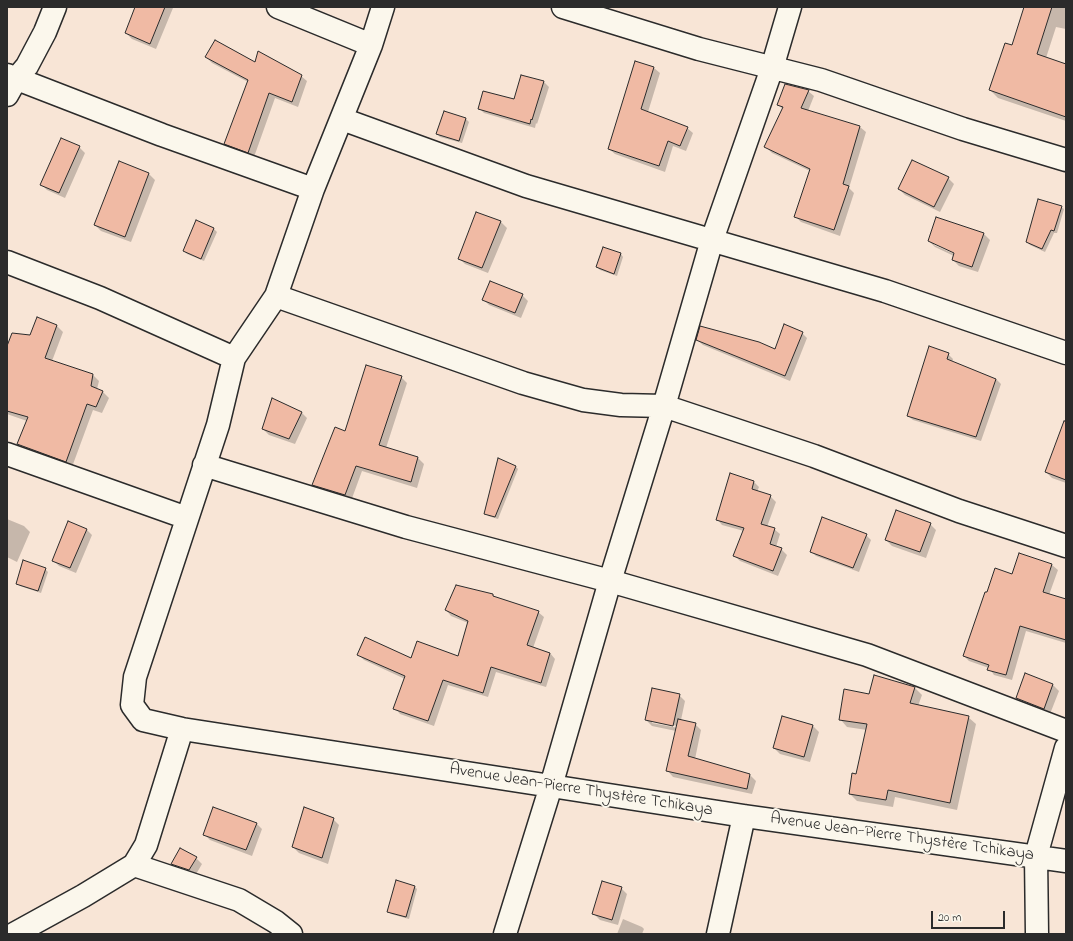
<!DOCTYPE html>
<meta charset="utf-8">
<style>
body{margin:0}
#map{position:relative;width:1073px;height:941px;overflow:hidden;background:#f8e5d6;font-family:"Indie Flower",sans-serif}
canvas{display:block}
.frame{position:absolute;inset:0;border:8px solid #2b2b2b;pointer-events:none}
.scale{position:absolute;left:931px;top:911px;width:74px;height:18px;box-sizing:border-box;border:2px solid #2b2b2b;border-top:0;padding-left:5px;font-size:12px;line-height:14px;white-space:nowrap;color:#2b2b2b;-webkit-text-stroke:3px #fbf7ec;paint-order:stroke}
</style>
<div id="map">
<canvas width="1073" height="941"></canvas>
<div class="frame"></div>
<div class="scale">20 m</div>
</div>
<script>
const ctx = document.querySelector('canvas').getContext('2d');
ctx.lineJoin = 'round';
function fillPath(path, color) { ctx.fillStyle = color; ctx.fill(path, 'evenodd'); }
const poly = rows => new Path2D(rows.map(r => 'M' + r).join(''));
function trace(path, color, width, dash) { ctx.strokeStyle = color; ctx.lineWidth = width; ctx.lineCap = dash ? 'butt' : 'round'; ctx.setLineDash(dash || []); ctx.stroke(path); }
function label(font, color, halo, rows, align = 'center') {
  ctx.font = font + ' "Indie Flower",sans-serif'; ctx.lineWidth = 4; ctx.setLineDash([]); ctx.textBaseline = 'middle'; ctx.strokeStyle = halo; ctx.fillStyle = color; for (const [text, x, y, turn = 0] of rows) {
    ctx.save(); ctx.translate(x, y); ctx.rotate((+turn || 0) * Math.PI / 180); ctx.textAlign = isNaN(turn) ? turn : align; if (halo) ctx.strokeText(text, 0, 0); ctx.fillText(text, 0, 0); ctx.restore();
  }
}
fillPath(poly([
 [136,7,171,7,173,8,156,49,132,39,126,33],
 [1025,7,1066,7,1066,29,1056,27,1046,58,1066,65,1066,121,998,98,990,90,1013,47],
 [206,57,255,63,301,76,307,81,298,107,275,98,254,157,230,149,225,144,248,82,212,63],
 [636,62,654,68,660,73,648,112,687,128,693,133,686,151,673,146,665,172,615,154,609,149],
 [521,76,544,82,549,87,537,124,536,123,535,128,484,113,479,108,515,101],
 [808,91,814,96,808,111,860,127,866,132,849,188,854,193,840,236,801,222,795,216,810,171,772,153,766,147,783,109,778,105],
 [444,112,466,119,469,122,462,143,440,137,437,134],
 [79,147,85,153,65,198,47,190,41,184],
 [119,163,149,174,155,180,131,242,101,231,95,225],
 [948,178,954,184,940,212,905,195,899,189],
 [1061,207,1064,209,1057,233,1054,233,1045,252,1030,245,1027,242],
 [477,213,501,222,507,228,488,273,465,264,459,258],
 [197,222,214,229,217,232,204,261,187,254,184,251],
 [984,234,990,240,978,272,959,266,953,260,954,256,935,247,929,241],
 [934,243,959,254,959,256,934,245],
 [604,248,621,254,623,257,617,276,600,270,597,267],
 [522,295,528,301,521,318,489,305,483,299],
 [37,318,57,326,63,332,52,361,93,375,99,381,97,389,103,392,109,398,102,413,93,410,72,467,24,450,18,444,27,421,7,414,7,349,30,337],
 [802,333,807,338,790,381,703,345,697,340,775,350],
 [948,354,953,359,952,362,996,379,1001,384,981,441,913,420,908,416],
 [401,377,407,383,386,448,418,458,424,464,417,488,362,471,351,501,319,491,313,485,346,432],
 [301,412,307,418,295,444,269,435,263,429],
 [1066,454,1066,483,1052,478,1046,472],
 [516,467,518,469,498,519,488,516,486,513],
 [754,482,759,487,757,492,770,496,776,502,767,527,774,529,780,534,776,547,781,549,787,555,778,576,740,561,734,555,744,531,722,525,717,519],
 [7,519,24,526,30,532,17,562,7,557],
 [930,524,936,530,926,558,892,546,886,540],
 [86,529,92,535,76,573,59,566,53,560],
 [866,535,871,540,859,572,816,556,811,551],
 [1020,554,1052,565,1058,570,1049,595,1066,600,1066,643,1026,631,1012,680,994,675,989,668,969,661,964,656,1013,575],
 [45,569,48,572,41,593,20,586,17,583],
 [493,595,495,597,538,612,544,617,533,648,550,653,555,659,546,687,496,672,488,697,448,685,434,726,400,714,395,708,405,679,364,660,359,655,412,659,459,657,468,623,451,616,446,610],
 [1026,674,1053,685,1059,691,1050,714,1023,704,1017,698],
 [914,687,922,695,918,706,968,717,976,724,957,810,895,797,893,807,857,801,850,794,856,775,867,730,847,727,840,719,870,695],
 [679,695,685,701,681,720,695,724,701,730,695,759,750,775,756,781,752,794,673,777,667,770,676,731,652,726,646,720],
 [652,721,678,726,678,728,652,723],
 [813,726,819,732,810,762,780,754,774,748],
 [333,819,339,825,328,864,299,853,293,847],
 [256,823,262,829,252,856,210,840,204,834],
 [196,858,202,864,195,876,178,870,172,864],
 [414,886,417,889,409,919,391,914,388,911],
 [621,888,627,894,618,925,600,920,594,914],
 [623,919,642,927,644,929,642,934,617,934]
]), '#0003');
const building = poly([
 [135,7,165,7,150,44,125,33,135,7],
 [1024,7,1052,7,1037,54,1066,64,1066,117,989,90,1005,43,1012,45,1024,7],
 [215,40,255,62,258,51,302,75,292,102,269,93,248,153,224,144,248,80,205,57,215,40],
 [635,61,654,67,641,109,688,127,680,146,668,141,659,166,608,149,635,61],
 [521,75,544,81,532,120,531,119,530,124,478,109,483,91,514,99,521,75],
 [785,84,809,90,801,108,860,126,843,184,849,186,834,230,794,217,810,169,764,147,783,107,777,105,785,84],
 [444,111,466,118,459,141,436,134,444,111],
 [61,138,80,146,59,193,40,185,61,138],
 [912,160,949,177,934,207,898,189,912,160],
 [119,161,149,173,125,237,94,225,119,161],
 [1038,199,1062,206,1054,231,1051,230,1042,249,1026,242,1038,199],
 [476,212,501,221,482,268,458,259,476,212],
 [936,217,984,233,972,267,952,260,954,253,928,241,936,217],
 [196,220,214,228,201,259,183,251,196,220],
 [603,247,621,253,614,274,596,267,603,247],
 [490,281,523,294,515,313,482,300,490,281],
 [37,317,57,325,45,358,93,374,91,386,103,391,96,407,87,404,66,462,17,444,28,417,7,411,7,346,12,333,30,335,37,317],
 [784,324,803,332,785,376,696,340,700,326,759,342,775,349,784,324],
 [929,346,949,353,947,359,996,379,976,437,907,416,929,346],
 [366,365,402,376,379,445,418,457,411,482,356,466,345,495,312,485,335,427,345,431,366,365],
 [272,398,302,412,289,439,262,429,272,398],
 [1064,421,1066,421,1066,480,1045,472,1064,421],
 [498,458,516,466,495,517,484,514,498,458],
 [730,473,754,481,752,489,771,495,761,524,775,528,770,544,782,548,773,571,733,556,744,528,716,520,730,473],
 [896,510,931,523,920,552,885,540,896,510],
 [822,517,867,534,853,568,810,552,822,517],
 [68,521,87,529,70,568,52,561,68,521],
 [1019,553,1052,564,1043,592,1066,599,1066,640,1020,626,1006,675,987,670,989,665,963,656,985,592,987,592,995,568,1012,574,1019,553],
 [23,560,46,568,38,591,16,584,23,560],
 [456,585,493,594,493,596,539,611,527,645,550,653,541,683,491,667,483,693,443,680,428,721,393,709,405,676,357,655,365,637,411,658,417,641,458,656,468,621,445,610,456,585],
 [1025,673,1053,684,1044,709,1016,698,1025,673],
 [874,675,915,687,910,703,969,716,950,803,888,790,886,800,849,794,852,773,856,774,867,724,839,720,844,689,869,694,874,675],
 [652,688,680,694,673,726,645,720,652,688],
 [782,716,813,725,804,757,773,748,782,716],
 [678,719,696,723,688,756,750,774,747,789,666,771,678,719],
 [213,807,257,823,246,850,203,835,213,807],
 [304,807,334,818,322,858,292,847,304,807],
 [180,848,197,857,189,870,171,864,180,848],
 [396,880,415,886,406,917,387,912,396,880],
 [602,881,622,887,612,920,592,914,602,881]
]);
fillPath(building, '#f0baa4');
trace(building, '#2b2b2b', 1);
const minor = poly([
 [278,7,371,45],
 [383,7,371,45,313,189,276,296,234,358,218,425,135,677,132,705,143,720,182,729,551,786,744,816,1066,861],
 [563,7,699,49,821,80,963,129,1066,160],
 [7,75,162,135,313,189],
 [7,95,16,79,27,66,45,32,55,7],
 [342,119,526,186,885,291,1066,353],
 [7,262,100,298,234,358],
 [276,296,523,383,583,400,621,405,664,406,814,456,959,511,1066,546],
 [7,454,187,518],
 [204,465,406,527,610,581,867,655,1066,731],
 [134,865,239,900,276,922,291,934],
 [14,934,83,896,134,865,146,845,182,729],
 [505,934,551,786,610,581,664,406,712,240,772,68,790,7],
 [718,934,744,816],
 [1037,934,1036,856,1066,748]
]);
trace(minor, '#2b2b2b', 25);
trace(minor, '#fbf7ec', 22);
label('17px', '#2b2b2b', '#fbf7ec', [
 ["Avenue Jean-Pierre Thystère Tchikaya",581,791,9],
 ["Avenue Jean-Pierre Thystère Tchikaya",902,838,8]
]);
</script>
